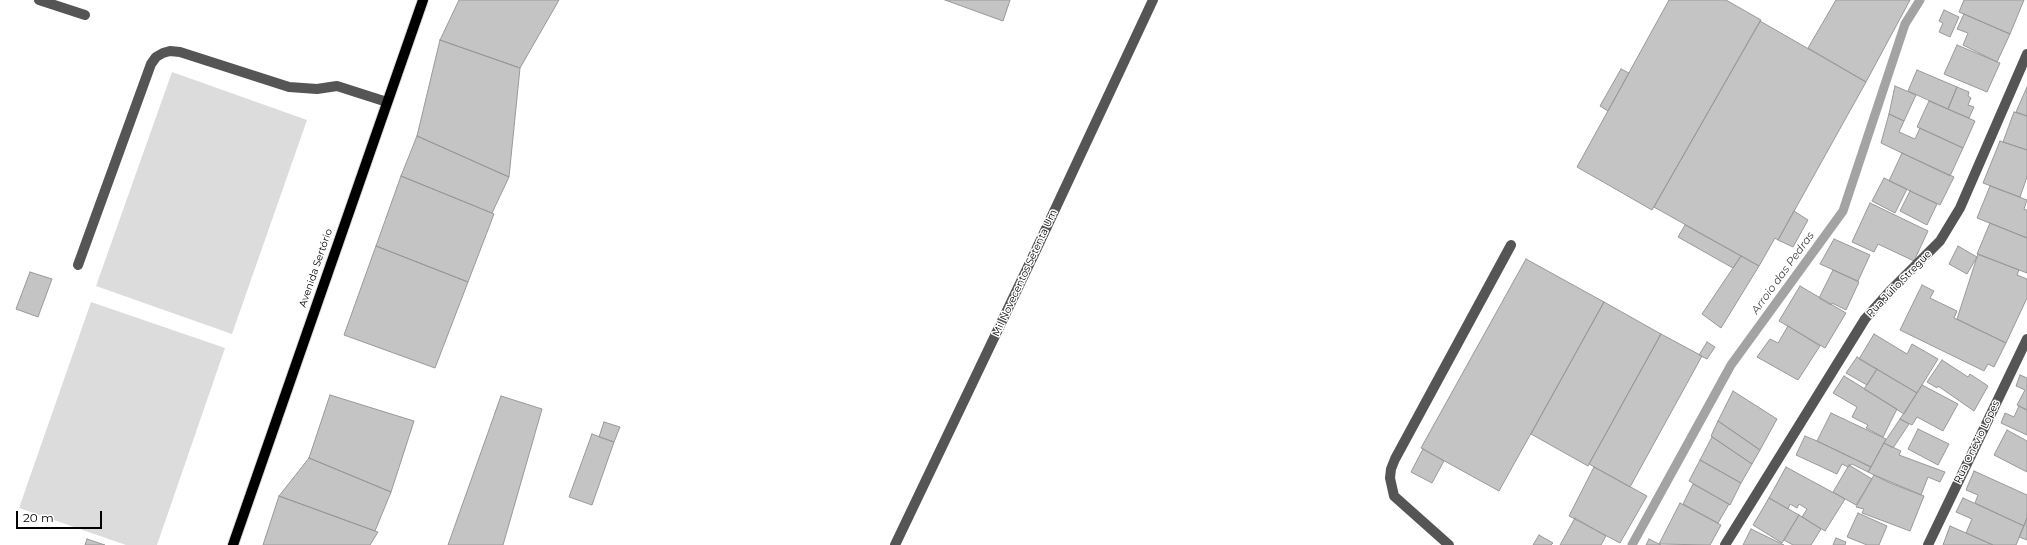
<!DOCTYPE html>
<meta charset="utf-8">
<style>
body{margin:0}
#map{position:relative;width:2027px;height:545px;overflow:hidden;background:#fff;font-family:Montserrat,sans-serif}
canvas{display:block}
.scale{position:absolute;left:16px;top:511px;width:86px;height:18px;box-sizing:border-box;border:2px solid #000;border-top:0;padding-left:5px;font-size:12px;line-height:14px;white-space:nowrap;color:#000;-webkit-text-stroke:3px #fff;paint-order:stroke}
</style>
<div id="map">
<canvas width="2027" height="545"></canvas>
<div class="scale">20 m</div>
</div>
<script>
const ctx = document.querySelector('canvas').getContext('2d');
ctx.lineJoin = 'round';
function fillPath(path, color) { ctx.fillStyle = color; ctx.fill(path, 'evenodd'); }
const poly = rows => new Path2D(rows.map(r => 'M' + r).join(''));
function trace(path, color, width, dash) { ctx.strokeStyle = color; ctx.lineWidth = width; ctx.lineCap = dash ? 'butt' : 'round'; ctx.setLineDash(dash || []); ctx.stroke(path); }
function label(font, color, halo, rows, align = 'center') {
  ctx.font = font + ' Montserrat,sans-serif'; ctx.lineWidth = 3; ctx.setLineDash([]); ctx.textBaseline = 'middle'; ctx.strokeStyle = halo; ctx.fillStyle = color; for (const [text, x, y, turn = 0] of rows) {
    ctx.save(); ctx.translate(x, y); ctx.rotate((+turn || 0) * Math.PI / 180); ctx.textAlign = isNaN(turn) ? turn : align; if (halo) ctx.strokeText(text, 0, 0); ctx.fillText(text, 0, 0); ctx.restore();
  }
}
fillPath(poly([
 [172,72,307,120,232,334,96,286],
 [91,302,225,348,157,545,126,545,19,508]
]), '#dcdcdc');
trace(poly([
 [1632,545,1731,365,1843,211,1905,24,1920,0]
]), '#a3a3a3', 9);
const building = poly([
 [459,0,559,0,520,68,440,40,459,0],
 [945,0,1010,0,1003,21,945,0],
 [1669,0,1726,0,1761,20,1652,210,1577,167,1669,0],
 [1836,0,1910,0,1866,82,1808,48,1836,0],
 [1964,0,2024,0,2010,34,1959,12,1964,0],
 [1944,10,1959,17,1950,37,1939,32,1943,23,1939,21,1944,10],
 [1964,14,2010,34,1997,62,1963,45,1968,33,1957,29,1964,14],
 [1760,21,1866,82,1778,240,1775,238,1759,266,1654,207,1760,21],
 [440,40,520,68,509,177,417,136,440,40],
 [1957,45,2000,63,1987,92,1944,74,1957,45],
 [1621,69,1629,73,1608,111,1600,106,1621,69],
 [1917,70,1957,87,1948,109,1908,91,1917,70],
 [1895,86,1916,95,1904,121,1889,114,1895,86],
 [1957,87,1969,92,1968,96,1971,98,1968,105,1974,107,1969,118,1948,109,1957,87],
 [2027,87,2027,116,2016,112,2027,87],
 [1929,101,1975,121,1963,148,1917,127,1929,101],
 [2014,112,2027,116,2027,150,2003,142,2014,112],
 [1889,114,1904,121,1899,132,1915,139,1920,128,1963,148,1950,176,1881,143,1889,114],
 [417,136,509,177,492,213,401,176,417,136],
 [2000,141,2027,150,2027,177,2020,197,1983,183,2000,141],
 [1902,153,1954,177,1940,205,1889,181,1902,153],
 [401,176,494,214,468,282,376,246,401,176],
 [1884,178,1907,189,1895,213,1872,201,1884,178],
 [1990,186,2027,200,2024,209,2027,210,2027,238,1977,218,1990,186],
 [1910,191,1937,204,1927,225,1900,211,1910,191],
 [1870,203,1928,231,1914,261,1878,244,1874,252,1852,242,1870,203],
 [1794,211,1808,220,1793,247,1778,240,1794,211],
 [1990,223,2027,238,2027,273,1977,254,1990,223],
 [1685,225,1741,256,1733,268,1678,237,1685,225],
 [1834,239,1870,255,1858,281,1820,264,1834,239],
 [376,246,468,282,435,368,344,335,376,246],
 [1958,246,1977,257,1967,274,1949,264,1958,246],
 [1978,254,2019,270,2017,275,2027,279,2027,298,2006,343,1957,319,1978,254],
 [1741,256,1759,266,1721,328,1702,314,1741,256],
 [1526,259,1604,302,1499,491,1421,448,1526,259],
 [1833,270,1859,282,1846,310,1832,303,1831,305,1819,298,1833,270],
 [30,272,52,279,38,317,16,309,30,272],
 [1922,285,1934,291,1930,298,1957,311,1954,318,2006,343,1994,367,1988,364,1984,371,1900,330,1922,285],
 [1800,286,1846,313,1825,348,1779,321,1800,286],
 [1604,302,1661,334,1588,466,1531,434,1604,302],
 [1788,326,1820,346,1798,380,1757,357,1770,339,1778,343,1788,326],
 [1661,334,1702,356,1630,487,1589,464,1661,334],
 [1874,334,1907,354,1912,344,1938,359,1917,393,1859,359,1874,334],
 [1707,342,1715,347,1707,359,1699,355,1707,342],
 [1857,357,1877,369,1867,385,1846,373,1857,357],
 [1942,360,1968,377,1970,374,1988,386,1974,411,1938,386,1937,388,1927,382,1942,360],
 [1877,369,1917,393,1904,414,1864,389,1877,369],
 [2020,375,2027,378,2027,410,2017,405,2025,390,2016,386,2020,375],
 [1844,376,1897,409,1883,437,1866,428,1868,425,1852,417,1857,407,1833,393,1844,376],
 [1922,385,1958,404,1943,431,1917,417,1912,425,1900,419,1922,385],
 [1733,391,1777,419,1760,450,1718,421,1733,391],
 [330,395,414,421,391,492,309,458,330,395],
 [501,396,542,409,503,545,448,545,501,396],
 [2019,406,2027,410,2027,435,2001,423,2005,413,2014,417,2019,406],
 [1831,413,1886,439,1871,467,1817,441,1831,413],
 [1900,419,1909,424,1893,448,1884,443,1900,419],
 [1718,421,1760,450,1752,464,1711,436,1718,421],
 [604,422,620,427,614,442,599,437,604,422],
 [1918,429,1949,444,1938,465,1908,449,1918,429],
 [2007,430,2027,441,2027,472,1994,455,2007,430],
 [592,434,614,442,592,505,569,497,592,434],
 [1805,436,1817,441,1871,467,1868,472,1852,464,1848,467,1842,464,1837,474,1796,455,1805,436],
 [1712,437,1752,464,1741,483,1700,460,1712,437],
 [1884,443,1901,451,1899,455,1945,472,1940,482,1928,477,1921,495,1890,483,1868,472,1884,443],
 [1423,449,1444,461,1432,483,1411,472,1423,449],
 [309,458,391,492,375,531,279,496,309,458],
 [1700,460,1741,483,1730,505,1689,481,1700,460],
 [1849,465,1872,479,1856,505,1833,492,1849,465],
 [1594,467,1647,496,1620,543,1569,516,1594,467],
 [1786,467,1845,499,1825,531,1802,517,1807,509,1799,504,1797,508,1790,504,1788,509,1769,498,1786,467],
 [1974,471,2027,495,2027,518,2024,526,1975,503,1978,495,1966,490,1974,471],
 [1874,475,1924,496,1910,531,1862,513,1864,509,1856,507,1874,475],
 [1693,484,1729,504,1718,523,1683,504,1693,484],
 [279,496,375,531,378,532,370,545,263,545,279,496],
 [1769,498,1799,515,1782,543,1753,525,1769,498],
 [1963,498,2024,526,2016,545,1993,545,1966,533,1972,519,1956,512,1963,498],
 [1680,503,1721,525,1710,545,1659,544,1680,503],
 [1858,513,1887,526,1879,545,1867,545,1847,537,1858,513],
 [1799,515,1821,529,1811,545,1793,545,1784,540,1799,515],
 [1575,518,1606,536,1601,545,1560,545,1575,518],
 [2027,518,2027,540,2019,537,2027,518],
 [1950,526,1966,533,1993,545,1943,545,1950,526],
 [1751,529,1784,545,1743,545,1751,529],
 [1539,535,1553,543,1551,545,1533,545,1539,535],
 [1836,538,1846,542,1845,545,1833,545,1836,538],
 [87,539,105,545,85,545,87,539],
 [1649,539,1661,545,1646,545,1649,539]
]);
fillPath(building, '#c4c4c4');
trace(building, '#999', 1);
const major = poly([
 [233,545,423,0]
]);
trace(major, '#dbdbdb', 12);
trace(poly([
 [39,0,85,15],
 [78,265,151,64,156,57,163,53,170,51,180,52,289,87,317,89,337,86,387,102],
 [895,545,1036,250,1153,0],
 [1449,545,1394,496,1390,478,1391,469,1395,459,1511,245],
 [1725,545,1865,319,1889,292,1940,241,1960,208,2027,54],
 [1928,545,2027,339]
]), '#555', 10);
trace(major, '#000', 10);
label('10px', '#000', '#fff', [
 ["Avenida Sertório",316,268,-71],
 ["Mil Novecentos Setenta Um",1025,273,-65],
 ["Rua Júlio Stregue",1899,284,-46],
 ["Rua Onévio Lopes",1977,442,-64]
]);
label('italic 11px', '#444', '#fff', [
 ["Arroio das Pedras",1783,273,-54]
]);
</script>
